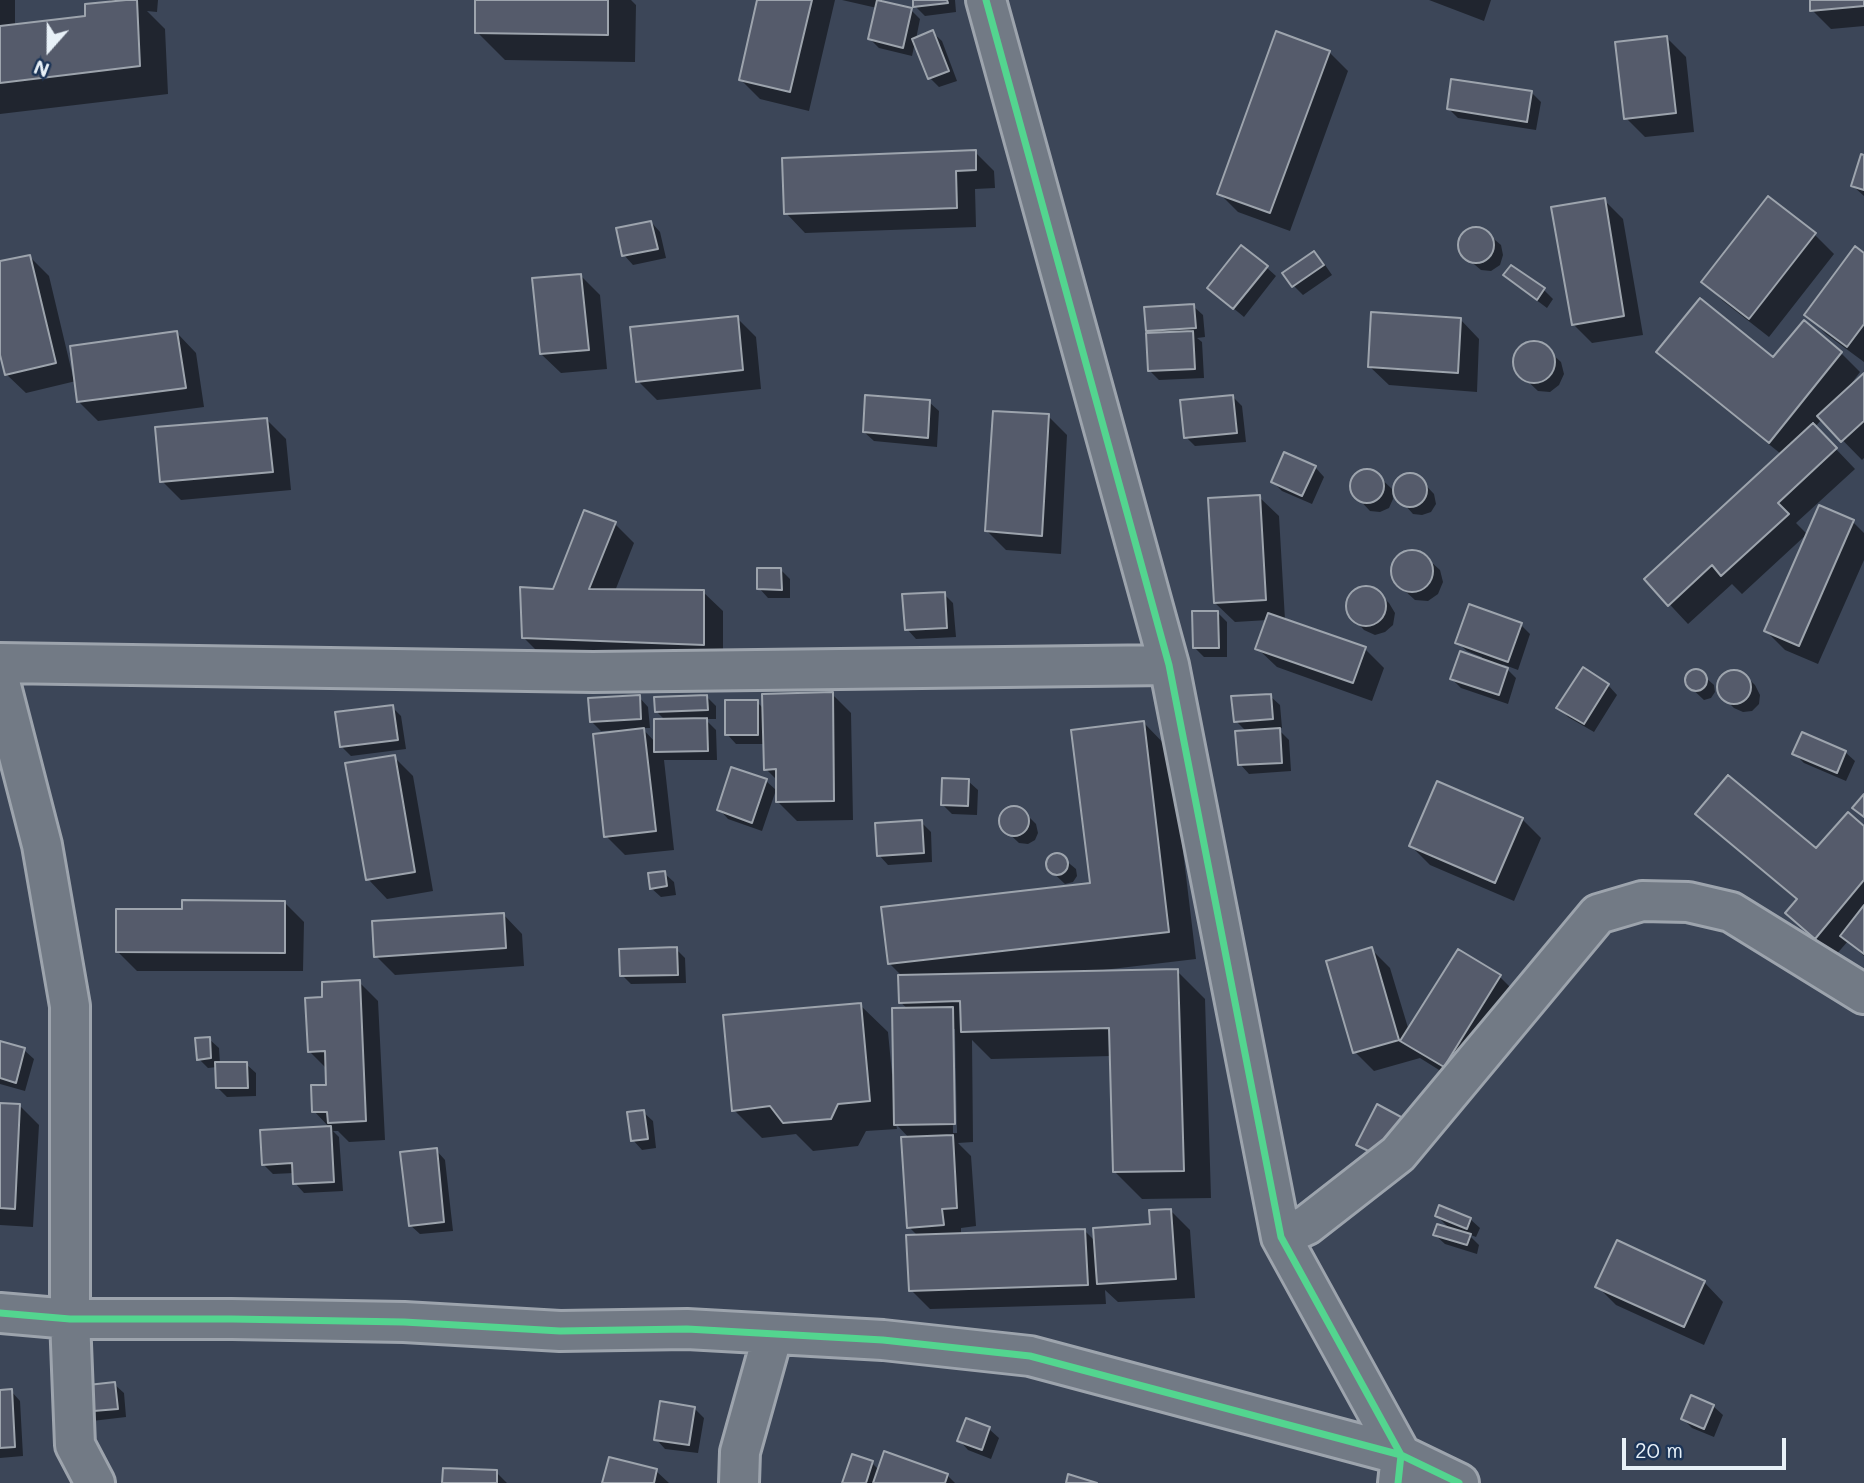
<!DOCTYPE html>
<style>
body{margin:0}
#map{position:relative;width:1864px;height:1483px;overflow:hidden;background:#3c4658;font-family:Mali,sans-serif}
canvas{display:block}
.north{position:absolute;left:14px;top:14px;width:70px;height:70px;-webkit-text-stroke:5px #1d3557;paint-order:stroke;rotate:201deg;font-size:19px;font-weight:700;line-height:28px;text-align:center;color:#e8f1f8}
.north::after{content:'';display:block;margin:auto;width:24px;height:32px;background:#e8f1f8;clip-path:polygon(50% 0,100% 100%,50% 72%,0 100%)}
.scale{position:absolute;left:1622px;top:1438px;width:164px;height:32px;box-sizing:border-box;border:4px solid #e8f1f8;border-top:0;padding-left:9px;font-size:21px;line-height:24px;white-space:nowrap;color:#e8f1f8;-webkit-text-stroke:5px #1d3557;paint-order:stroke}
</style>
<div id="map">
<canvas width="1864" height="1483"></canvas>
<div class="north">N</div>
<div class="scale">20 m</div>
</div>
<script>
const ctx = document.querySelector('canvas').getContext('2d');
ctx.lineJoin = 'round';
function fillPath(path, color) { ctx.fillStyle = color; ctx.fill(path, 'evenodd'); }
const poly = rows => new Path2D(rows.map(r => 'M' + r).join(''));
function trace(path, color, width, dash) { ctx.strokeStyle = color; ctx.lineWidth = width; ctx.lineCap = dash ? 'butt' : 'round'; ctx.setLineDash(dash || []); ctx.stroke(path); }
fillPath(poly([
 [0,0,15,0,15,26,87,18,113,3,110,0,158,0,157,12,147,11,165,29,168,94,0,114],
 [477,0,631,0,636,5,635,62,505,60,477,32],
 [759,0,835,0,809,111,760,99,741,80],
 [842,0,883,0,883,3,911,10,920,19,916,39,932,32,942,41,957,81,939,87,930,78,915,42,912,56,879,48,870,39,877,8],
 [915,0,955,0,956,12,925,16,915,6],
 [1429,0,1491,0,1484,21],
 [1811,0,1864,0,1864,26,1831,29,1812,10],
 [1666,37,1686,57,1694,132,1645,137,1626,118],
 [1329,52,1348,71,1290,231,1238,212,1219,193],
 [1532,93,1541,102,1536,130,1458,118,1449,109],
 [975,152,994,171,995,188,975,189,976,227,805,233,786,213],
 [1864,157,1864,196,1853,186],
 [1768,199,1815,235,1834,254,1769,337,1723,301,1704,282],
 [1604,200,1623,219,1643,335,1592,343,1573,324],
 [651,222,660,232,666,258,633,265,624,255],
 [1472,229,1482,229,1501,245,1503,255,1500,265,1491,271,1481,270,1462,254,1459,244,1463,234],
 [1314,253,1323,262,1332,275,1303,295,1294,286,1285,273],
 [1864,255,1864,362,1826,334,1807,315],
 [30,257,49,276,74,381,177,333,196,353,204,407,98,421,79,402,76,381,26,393,6,374,0,347,0,263],
 [1266,267,1276,276,1244,317,1209,288],
 [1506,275,1544,290,1553,299,1547,308,1515,284],
 [581,276,600,295,607,369,561,373,541,354],
 [1193,306,1203,315,1205,337,1197,338,1202,342,1204,378,1159,380,1149,370,1152,335,1147,331],
 [737,318,756,337,761,389,657,400,638,381],
 [1460,319,1479,339,1477,392,1389,385,1369,366],
 [1529,342,1541,344,1561,362,1564,374,1559,385,1550,392,1538,391,1518,372,1514,361,1519,349],
 [1659,351,1773,360,1841,353,1860,372,1848,388,1849,389,1864,375,1864,458,1862,460,1822,419,1815,427,1855,469,1796,523,1807,534,1742,594,1732,584,1688,624,1646,579,1781,454,1678,371],
 [1233,397,1242,406,1246,442,1195,446,1186,437],
 [929,402,939,411,937,447,874,441,864,432],
 [1048,416,1067,435,1061,554,1006,550,987,531],
 [267,420,286,439,291,490,181,500,162,481],
 [1315,467,1324,477,1312,504,1282,491,1273,482],
 [1365,470,1374,472,1392,489,1393,499,1389,508,1380,512,1370,511,1353,493,1352,483,1356,474],
 [1409,474,1418,477,1434,494,1436,504,1431,512,1422,515,1413,514,1396,495,1395,486,1400,478],
 [1259,497,1279,516,1285,620,1365,649,1384,668,1372,701,1277,667,1257,648,1268,620,1235,622,1215,603],
 [1853,522,1864,533,1864,560,1818,664,1785,650,1766,631],
 [615,524,634,543,615,591,703,592,723,611,723,663,543,657,524,638,555,591],
 [1406,551,1420,552,1440,570,1443,582,1438,594,1428,601,1415,600,1395,582,1391,570,1397,558],
 [781,570,790,579,790,598,768,598,759,588],
 [1368,588,1379,593,1389,603,1395,613,1393,625,1385,632,1375,635,1364,630,1354,619,1348,609,1349,598,1357,589],
 [944,594,953,603,956,637,916,639,907,629],
 [1218,613,1227,622,1227,657,1204,657,1194,647],
 [1521,625,1530,634,1518,670,1502,664,1516,678,1508,704,1461,688,1452,679,1481,660,1482,657,1467,651,1457,642],
 [1698,671,1714,685,1715,692,1711,698,1704,700,1688,685,1686,677,1691,672],
 [1736,672,1745,675,1755,685,1760,695,1759,704,1752,711,1743,712,1734,708,1724,698,1719,690,1720,681,1727,674],
 [1608,685,1617,695,1594,732,1568,717,1559,707],
 [832,694,851,713,853,820,797,821,778,802,778,781,766,769,765,744,736,744,727,734,757,702,764,709],
 [1270,696,1280,705,1282,728,1277,728,1289,740,1291,771,1249,774,1240,764,1247,732,1236,721],
 [639,697,648,707,650,728,642,728,655,742,666,721,656,711,707,697,716,706,716,719,705,719,716,730,717,760,664,760,674,850,625,855,606,836,622,730,601,731,591,721],
 [392,707,401,716,406,749,351,756,342,747],
 [1144,723,1171,751,1196,959,1103,970,1103,973,1177,971,1205,999,1211,1198,1142,1199,1114,1171,1111,1056,991,1059,972,1040,973,1142,958,1143,971,1156,976,1226,961,1228,961,1235,1084,1230,1096,1242,1152,1226,1171,1211,1190,1230,1195,1298,1118,1302,1105,1290,1106,1304,930,1309,911,1290,918,1236,909,1227,910,1139,896,1124,897,1129,866,1131,858,1146,813,1151,796,1134,762,1138,734,1110,860,1005,888,1032,892,1074,895,1074,908,1009,900,1002,903,977,890,964,1092,884],
 [952,1029,955,1029,957,1133,953,1133],
 [1845,752,1855,761,1846,781,1804,763,1795,754],
 [394,757,413,776,433,891,387,899,368,879],
 [766,781,776,790,762,831,728,819,719,809],
 [968,781,978,790,977,815,952,814,943,805],
 [1012,807,1020,808,1036,824,1038,833,1035,840,1028,844,1019,843,1002,827,1001,819,1004,811],
 [1697,813,1817,851,1864,828,1864,956,1848,941,1835,956,1806,932,1787,913,1798,901,1717,832],
 [1522,819,1541,838,1514,901,1430,865,1411,846],
 [921,822,931,832,932,862,888,865,879,855],
 [1052,855,1059,855,1076,869,1077,876,1073,882,1065,884,1048,868,1048,862],
 [664,873,674,882,676,895,661,897,651,888],
 [285,903,304,922,303,971,137,971,118,952,184,911],
 [503,914,522,934,524,966,395,975,376,956],
 [676,949,685,958,686,983,631,984,622,975],
 [1371,949,1390,968,1409,1031,1459,951,1500,977,1519,996,1463,1085,1420,1058,1374,1071,1355,1052],
 [359,982,378,1001,385,1140,349,1142,338,1131,333,1131,339,1137,343,1191,304,1193,295,1183,294,1173,273,1174,264,1165,330,1128,314,1111,328,1086,327,1069,309,1051,324,999],
 [209,1039,219,1048,220,1064,246,1064,256,1073,256,1096,227,1097,217,1087,217,1067,208,1068,199,1059],
 [0,1043,24,1050,34,1059,25,1091,0,1084],
 [0,1105,20,1106,39,1125,33,1227,0,1225],
 [643,1112,653,1121,656,1148,642,1150,633,1140],
 [436,1150,445,1160,453,1231,420,1234,410,1225],
 [1437,1216,1470,1219,1480,1228,1476,1237,1468,1234,1479,1245,1477,1254,1445,1244,1435,1235,1451,1230],
 [1704,1282,1723,1302,1704,1345,1616,1305,1597,1286],
 [114,1384,124,1393,126,1417,92,1421,83,1411],
 [11,1391,20,1401,23,1456,0,1458,0,1392],
 [1713,1406,1723,1415,1714,1437,1692,1428,1683,1419],
 [694,1408,704,1418,698,1453,665,1449,656,1439],
 [967,1420,989,1429,999,1438,991,1459,968,1450,959,1440],
 [872,1463,879,1470,947,1475,955,1483,844,1483],
 [656,1471,669,1483,604,1483],
 [496,1472,507,1483,444,1483]
]), '#0007');
const building = poly([
 [126,0,137,0,140,66,0,83,0,26,85,16,85,4,126,0],
 [475,0,608,0,608,35,475,33,475,0],
 [757,0,812,0,790,92,739,80,757,0],
 [877,0,912,8,903,48,868,39,877,0],
 [913,0,947,0,948,3,913,7,913,0],
 [1810,0,1864,0,1864,6,1810,11,1810,0],
 [933,30,949,71,928,79,912,39,933,30],
 [1276,31,1330,51,1270,213,1217,194,1276,31],
 [1667,36,1676,113,1624,119,1615,42,1667,36],
 [1451,79,1532,91,1527,122,1447,109,1451,79],
 [976,150,976,170,956,171,957,208,784,214,782,158,976,150],
 [1861,154,1864,155,1864,190,1851,186,1861,154],
 [1768,196,1816,233,1749,319,1701,282,1768,196],
 [1605,198,1624,316,1572,325,1551,207,1605,198],
 [651,221,658,249,622,256,616,228,651,221],
 '1458 245a18 18 0 1 1 36 0a18 18 0 1 1-36 0Z',
 [1241,245,1268,266,1233,309,1207,288,1241,245],
 [1855,246,1864,253,1864,324,1847,347,1804,315,1855,246],
 [1314,251,1324,265,1292,287,1282,273,1314,251],
 [30,255,56,363,5,375,0,355,0,261,30,255],
 [1511,265,1545,288,1537,300,1503,275,1511,265],
 [581,274,589,350,540,354,532,278,581,274],
 [1700,298,1773,357,1804,320,1842,352,1769,443,1656,352,1700,298],
 [1194,304,1196,328,1146,331,1144,307,1194,304],
 [1371,312,1461,318,1458,373,1368,367,1371,312],
 [738,316,743,370,636,382,630,327,738,316],
 [177,331,186,388,77,402,70,346,177,331],
 [1193,331,1195,369,1148,371,1146,333,1193,331],
 '1513 362a21 21 0 1 1 42 0a21 21 0 1 1-42 0Z',
 [1864,373,1864,421,1841,442,1817,416,1864,373],
 [865,395,930,400,928,438,863,432,865,395],
 [1233,395,1237,433,1184,438,1180,400,1233,395],
 [993,411,1049,414,1042,536,985,531,993,411],
 [267,418,273,472,160,482,155,427,267,418],
 [1813,423,1837,448,1778,503,1789,514,1721,576,1712,565,1668,606,1644,579,1813,423],
 [1284,452,1316,466,1302,496,1271,482,1284,452],
 '1350 486a17 17 0 1 1 34 0a17 17 0 1 1-34 0Z',
 '1393 490a17 17 0 1 1 34 0a17 17 0 1 1-34 0Z',
 [1260,495,1266,600,1214,603,1208,498,1260,495],
 [1819,505,1854,520,1799,646,1764,631,1819,505],
 [584,510,616,522,589,589,704,590,704,645,522,638,520,587,553,589,584,510],
 '1391 571a21 21 0 1 1 42 0a21 21 0 1 1-42 0Z',
 [757,568,781,568,782,590,757,589,757,568],
 '1346 606a20 20 0 1 1 40 0a20 20 0 1 1-40 0Z',
 [945,592,947,628,905,630,902,594,945,592],
 [1469,604,1522,623,1508,662,1455,643,1469,604],
 [1192,611,1218,611,1219,648,1193,648,1192,611],
 [1268,613,1366,647,1353,683,1255,649,1268,613],
 [1460,651,1508,668,1499,695,1450,679,1460,651],
 [1583,667,1609,684,1584,724,1556,708,1583,667],
 '1685 680a11 11 0 1 1 22 0a11 11 0 1 1-22 0Z',
 '1717 687a17 17 0 1 1 34 0a17 17 0 1 1-34 0Z',
 [833,692,834,801,776,802,776,769,764,770,762,694,833,692],
 [1271,694,1273,719,1234,722,1231,696,1271,694],
 [640,695,641,719,590,722,588,698,640,695],
 [707,695,708,710,655,712,654,697,707,695],
 [725,700,758,700,758,735,725,735,725,700],
 [393,705,398,740,340,747,335,712,393,705],
 [707,718,708,751,654,752,654,719,707,718],
 [1144,721,1169,932,888,964,881,907,1090,883,1071,730,1144,721],
 [644,728,656,831,604,837,593,734,644,728],
 [1280,728,1282,763,1238,765,1235,731,1280,728],
 [1802,732,1846,751,1837,773,1792,754,1802,732],
 [395,755,415,872,366,880,345,763,395,755],
 [731,767,767,779,752,823,717,810,731,767],
 [1728,775,1816,848,1848,812,1864,826,1864,880,1815,939,1785,913,1797,899,1695,814,1728,775],
 [942,778,969,779,968,806,941,805,942,778],
 [1437,781,1523,818,1495,883,1409,846,1437,781],
 [1864,794,1864,817,1852,808,1864,794],
 '999 821a15 15 0 1 1 30 0a15 15 0 1 1-30 0Z',
 [922,820,924,853,877,856,875,823,922,820],
 '1046 864a11 11 0 1 1 22 0a11 11 0 1 1-22 0Z',
 [665,871,667,886,650,889,648,873,665,871],
 [182,900,285,901,285,953,116,952,116,909,182,909,182,900],
 [1864,905,1864,954,1840,936,1864,905],
 [504,913,506,948,374,957,372,921,504,913],
 [677,947,678,975,620,976,619,949,677,947],
 [1372,947,1399,1040,1353,1053,1326,961,1372,947],
 [1458,949,1501,975,1444,1067,1400,1041,1458,949],
 [1178,969,1184,1171,1113,1172,1109,1028,961,1032,960,1001,899,1003,898,975,1178,969],
 [360,980,366,1121,328,1123,327,1112,312,1112,311,1085,326,1085,325,1051,308,1052,305,998,322,997,322,982,360,980],
 [861,1003,870,1101,838,1104,831,1119,783,1123,770,1106,732,1111,723,1015,861,1003],
 [953,1007,955,1124,894,1125,892,1008,953,1007],
 [210,1037,211,1058,197,1060,195,1038,210,1037],
 [0,1041,25,1048,16,1083,0,1078,0,1041],
 [215,1062,247,1062,248,1088,216,1088,215,1062],
 [0,1103,20,1104,15,1209,0,1208,0,1103],
 [1377,1104,1403,1118,1383,1158,1356,1145,1377,1104],
 [644,1110,648,1139,631,1141,627,1112,644,1110],
 [331,1126,334,1182,293,1184,292,1163,262,1165,260,1130,331,1126],
 [953,1135,957,1208,942,1209,944,1225,907,1228,901,1137,953,1135],
 [437,1148,444,1222,409,1226,400,1152,437,1148],
 [1439,1205,1471,1218,1467,1229,1435,1216,1439,1205],
 [1171,1209,1176,1279,1097,1284,1093,1228,1150,1224,1149,1210,1171,1209],
 [1437,1224,1471,1234,1467,1245,1433,1235,1437,1224],
 [1085,1229,1088,1285,909,1291,906,1235,1085,1229],
 [1617,1240,1705,1281,1684,1327,1595,1287,1617,1240],
 [115,1382,118,1409,81,1412,79,1386,115,1382],
 [12,1389,15,1447,0,1448,0,1390,12,1389],
 [1691,1395,1714,1405,1704,1429,1681,1419,1691,1395],
 [660,1401,695,1407,689,1445,654,1440,660,1401],
 [966,1418,990,1427,982,1450,957,1441,966,1418],
 [884,1451,948,1474,945,1483,873,1483,884,1451],
 [852,1454,873,1461,866,1483,842,1483,852,1454],
 [609,1457,657,1469,654,1483,602,1483,609,1457],
 [443,1468,497,1470,497,1483,442,1483,443,1468],
 [1068,1474,1097,1483,1066,1483,1068,1474]
]);
fillPath(building, '#555b6b');
trace(building, '#9da4ad', 2);
const minor = poly([
 [986,0,1169,665,1281,1237,1401,1455,1398,1483],
 [0,663,593,672,1169,665],
 [0,682,42,845,70,1006,70,1319,75,1445,95,1483],
 [1281,1237,1307,1225,1398,1154,1598,914,1642,901,1688,902,1731,912,1864,994],
 [0,1313,70,1319,232,1319,404,1322,560,1331,687,1329,883,1340,1030,1356,1401,1455,1459,1483],
 [739,1483,740,1452,773,1334]
]);
trace(minor, '#9da4ad', 44);
trace(minor, '#727a85', 38);
trace(poly([
 [986,0,1169,665,1281,1237,1401,1455,1398,1483],
 [0,1313,70,1319,232,1319,404,1322,560,1331,687,1329,883,1340,1030,1356,1401,1455,1459,1483]
]), '#53d58f', 7);
</script>
